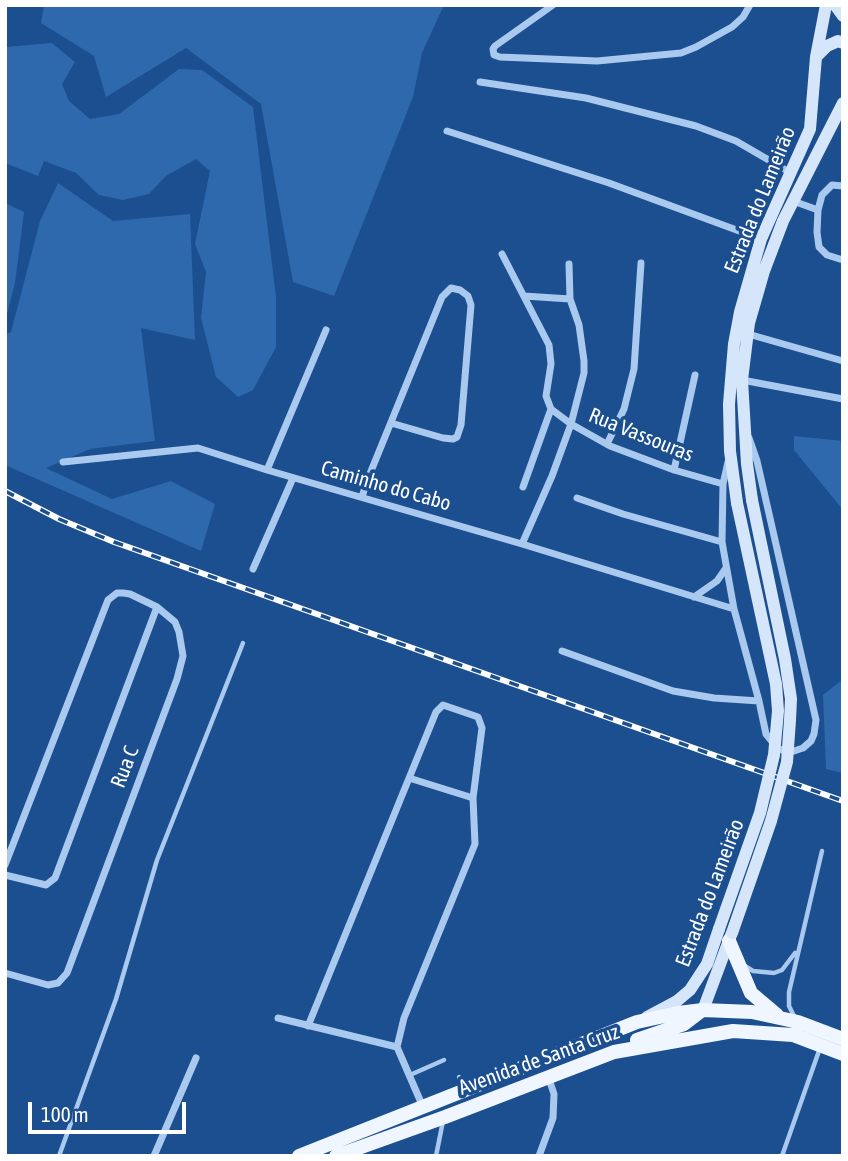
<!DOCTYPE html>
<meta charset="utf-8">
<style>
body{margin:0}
#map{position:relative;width:848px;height:1161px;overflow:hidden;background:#1b4f8f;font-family:"Asap Condensed",sans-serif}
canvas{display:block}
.frame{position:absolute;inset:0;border:7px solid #fff;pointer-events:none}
.scale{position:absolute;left:28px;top:1102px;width:158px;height:32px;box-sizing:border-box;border:4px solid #fff;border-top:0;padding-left:9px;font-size:21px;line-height:24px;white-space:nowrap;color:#fff;-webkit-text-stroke:5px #1b4f8f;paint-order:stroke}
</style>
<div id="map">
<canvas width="848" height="1161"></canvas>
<div class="frame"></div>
<div class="scale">100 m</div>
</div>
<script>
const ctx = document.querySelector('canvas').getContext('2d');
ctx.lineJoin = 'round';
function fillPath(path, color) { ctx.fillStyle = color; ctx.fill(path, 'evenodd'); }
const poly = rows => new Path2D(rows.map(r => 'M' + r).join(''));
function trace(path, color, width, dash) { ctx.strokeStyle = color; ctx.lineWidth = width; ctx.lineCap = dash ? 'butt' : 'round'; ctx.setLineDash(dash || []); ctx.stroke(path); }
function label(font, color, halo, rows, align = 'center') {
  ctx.font = font + ' "Asap Condensed",sans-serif'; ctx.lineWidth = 7; ctx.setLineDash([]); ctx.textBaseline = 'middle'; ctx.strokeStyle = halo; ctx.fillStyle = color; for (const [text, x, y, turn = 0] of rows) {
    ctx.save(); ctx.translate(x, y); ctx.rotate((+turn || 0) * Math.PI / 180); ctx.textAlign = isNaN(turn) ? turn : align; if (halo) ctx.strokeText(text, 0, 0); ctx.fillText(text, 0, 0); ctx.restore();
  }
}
fillPath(poly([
 [44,5,444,5,422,53,413,97,334,296,293,282,261,104,186,48,106,97,94,56,41,23],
 [52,43,75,62,62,84,69,101,90,119,119,114,179,69,202,70,253,107,276,297,276,347,253,390,238,397,216,377,201,318,206,272,195,244,210,171,196,159,166,176,149,194,123,200,99,195,76,173,44,161,38,176,5,163,5,47],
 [58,183,113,221,190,214,195,340,141,328,155,441,90,449,46,468,112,499,171,481,215,504,201,551,5,465,5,335,11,332,40,221],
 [5,203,24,212,15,283,5,322],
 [794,436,843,441,843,510,794,450],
 [843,679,843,773,826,769,823,695]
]), '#2e69ad');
trace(poly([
 [745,966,753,971,774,973,782,970,795,953],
 [794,1016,789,1006,789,992,822,851],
 [410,1075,444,1060],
 [459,1077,464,1089],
 [59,1156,116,999,157,860,243,643],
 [436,1156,443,1121],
 [782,1156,820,1048]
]), '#a9c9ee', 4.5);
trace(poly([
 [553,5,495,46,493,49,494,55,500,57,597,61,681,53,696,47,732,27,743,17,750,5],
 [480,82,586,98,696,126,736,141,791,173],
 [447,131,609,183,761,239],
 [843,186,832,185,822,195,818,210,817,232,819,247,827,255,843,260],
 [793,201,818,210],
 [502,254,549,345,551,364,546,396,551,409,571,424,610,446,674,470,723,484],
 [524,296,570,299],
 [748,334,843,361],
 [742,380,843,399],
 [607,444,624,409,634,369,641,263],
 [63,462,198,448,267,470,522,544,734,609],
 [728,462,723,484,722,542,734,609,759,701,766,734,778,749,791,752,803,748,811,741,814,734,816,720,757,461,749,438],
 [267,470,326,330],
 [674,470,695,375],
 [523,487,551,409],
 [362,497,367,481,442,297,451,288,460,290,468,296,471,305,461,425,457,437,453,439,443,438,391,423],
 [577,498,623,514,722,542],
 [522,544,552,476,571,424,584,373,584,361,579,325,570,299,569,264],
 [253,569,293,478],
 [694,597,717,581,726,568],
 [562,651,673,691,714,698,759,701],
 [409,778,473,798],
 [5,865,108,600,117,593,123,593,130,594,157,607,175,622,179,632,183,656,177,679,67,973,58,983,48,985,5,973],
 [5,875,46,885,55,878,157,607],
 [278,1018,397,1047],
 [308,1026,436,712,443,705,478,717,482,728,473,798,475,844,404,1018,397,1047,423,1107],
 [154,1156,196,1058],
 [539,1156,553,1118,554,1094,548,1076]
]), '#a9c9ee', 7);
trace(poly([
 [835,5,843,16],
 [816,57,827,46,838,41,843,43],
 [752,500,747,464,742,380,749,323,764,271,783,221,843,103],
 [737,503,730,451,729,404,734,344,740,312,761,239,810,129,816,57,826,5],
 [703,1010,731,935],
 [647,1017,677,1001,690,990,707,964,719,929]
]), '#d6e6fa', 12);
trace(poly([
 [729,941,751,993,777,1015],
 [637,1040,684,1024,701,1011],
 [299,1156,637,1022,678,1013,703,1010,752,1012,798,1022,843,1039],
 [336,1156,445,1117,614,1052,733,1031,793,1035,843,1054]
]), '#f0f6ff', 14);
const rail = poly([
 [5,491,59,519,114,542,843,801]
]);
trace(rail, '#fff', 6);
trace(rail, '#1b4f8f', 3.5, [10]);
trace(poly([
 [719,929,760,813,774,755,778,711,776,684,737,503],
 [732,933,771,821,787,762,790,720,791,699,785,659,752,500]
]), '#d6e6fa', 12);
label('21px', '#fff', '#1b4f8f', [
 ["Estrada do Lameirão",760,200,-68],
 ["Rua Vassouras",641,435,22],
 ["Caminho do Cabo",386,486,16],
 ["Rua C",125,767,-69],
 ["Estrada do Lameirão",710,893,-69],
 ["Avenida de Santa Cruz",539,1060,-20]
]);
</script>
